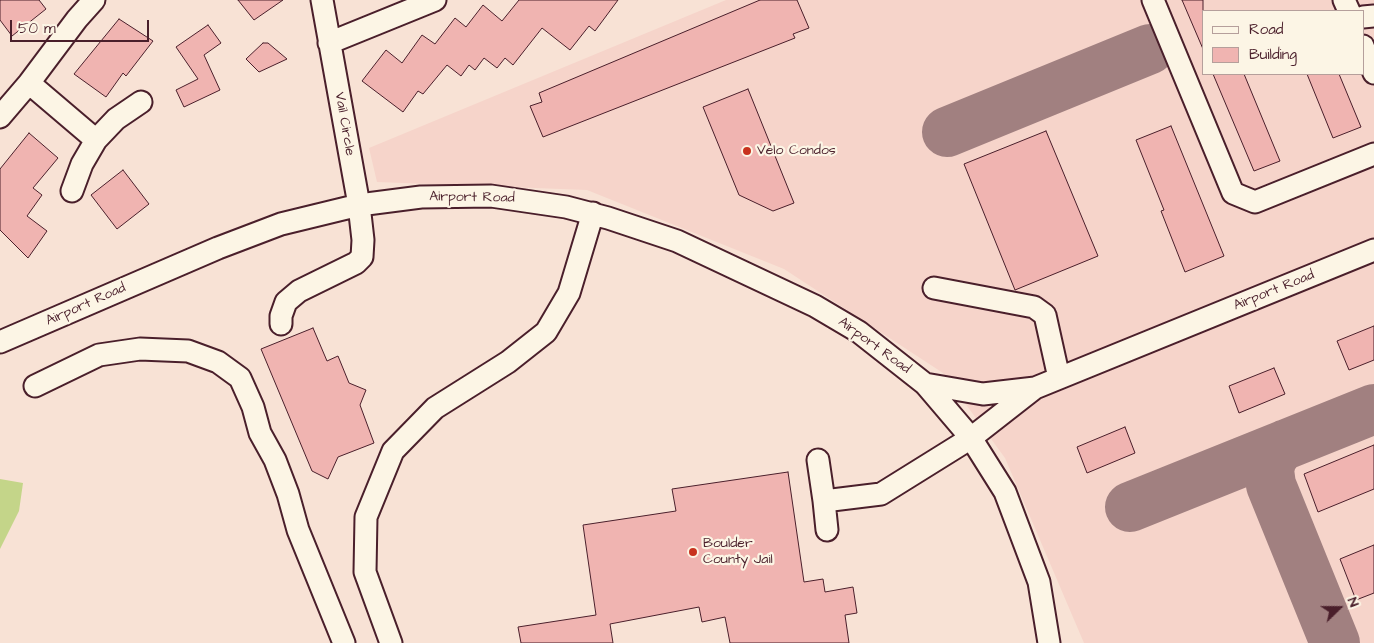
<!DOCTYPE html>
<style>
body{margin:0}
#map{position:relative;width:1374px;height:643px;overflow:hidden;background:#f8e2d5;font-family:"Architects Daughter",sans-serif}
canvas{display:block}
.legend{position:absolute;left:1202px;top:10px;width:162px;height:65px;box-sizing:border-box;background:#fcf5e5;border:1px solid #b59f9b;margin:0;padding:6px 9px;list-style:none;font-size:15px;color:#4a1f2b}
.legend li{display:flex;align-items:center;gap:10px;height:25px}
.legend b{width:25px;border:1px solid #b59f9b}
.north{position:absolute;left:1314px;top:583px;width:50px;height:50px;-webkit-text-stroke:4px #fcf5e5;paint-order:stroke;rotate:68deg;font-size:14px;font-weight:700;line-height:20px;text-align:center;color:#4a1f2b}
.north::after{content:'';display:block;margin:auto;width:18px;height:22px;background:#4a1f2b;clip-path:polygon(50% 0,100% 100%,50% 72%,0 100%)}
.scale{position:absolute;left:10px;top:20px;width:139px;height:22px;box-sizing:border-box;border:2px solid #4a1f2b;border-top:0;padding-left:6px;font-size:15px;line-height:18px;white-space:nowrap;color:#4a1f2b;-webkit-text-stroke:4px #fcf5e5;paint-order:stroke}
</style>
<div id="map">
<canvas width="1374" height="643"></canvas>
<ul class="legend">
<li><b style="height:6px;background:#fcf5e5"></b>Road</li>
<li><b style="height:14px;background:#f0b4b1"></b>Building</li>
</ul>
<div class="north">N</div>
<div class="scale">50 m</div>
</div>
<script>
const ctx = document.querySelector('canvas').getContext('2d');
ctx.lineJoin = 'round';
function fillPath(path, color) { ctx.fillStyle = color; ctx.fill(path, 'evenodd'); }
const poly = rows => new Path2D(rows.map(r => 'M' + r).join(''));
function trace(path, color, width, dash) { ctx.strokeStyle = color; ctx.lineWidth = width; ctx.lineCap = dash ? 'butt' : 'round'; ctx.setLineDash(dash || []); ctx.stroke(path); }
function label(font, color, halo, rows, align = 'center') {
  ctx.font = font + ' "Architects Daughter",sans-serif'; ctx.lineWidth = 4.5; ctx.setLineDash([]); ctx.textBaseline = 'middle'; ctx.strokeStyle = halo; ctx.fillStyle = color; for (const [text, x, y, turn = 0] of rows) {
    ctx.save(); ctx.translate(x, y); ctx.rotate((+turn || 0) * Math.PI / 180); ctx.textAlign = isNaN(turn) ? turn : align; if (halo) ctx.strokeText(text, 0, 0); ctx.fillText(text, 0, 0); ctx.restore();
  }
}
fillPath(poly([
 [726,0,1374,0,1374,643,1084,643,1005,458,943,373,784,269,587,190,377,182,369,148],
 [1203,11,1363,11,1363,74,1203,74]
]), '#f6d4ca');
fillPath(poly([
 [0,479,23,483,19,511,0,549]
]), '#c4d589');
trace(poly([
 [947,132,1150,49],
 [1286,444,1279,449,1272,458,1269,470,1271,485,1335,643],
 [1130,507,1374,409]
]), '#a18080', 50);
const building = poly([
 [0,0,39,0,46,9,12,36,0,20,0,0],
 [238,0,283,0,254,20,238,0],
 [519,0,618,0,595,31,589,26,570,50,542,28,513,65,505,58,497,68,484,58,475,70,469,65,461,76,447,65,423,94,418,91,403,112,362,81,386,50,402,63,422,35,435,44,455,18,466,27,483,5,502,21,519,0],
 [760,0,797,0,809,28,793,34,795,38,543,137,530,106,542,102,539,93,760,0],
 [1182,0,1203,0,1203,49,1182,0],
 [119,19,153,41,126,76,123,73,106,97,74,74,119,19],
 [208,25,221,43,204,55,220,90,184,107,176,90,198,79,176,47,208,25],
 [263,43,268,43,287,59,259,72,246,59,263,43],
 [1213,74,1244,74,1280,161,1254,171,1213,74],
 [1307,74,1339,74,1361,127,1333,138,1307,74],
 [748,89,794,203,773,211,739,195,703,107,748,89],
 [1171,126,1224,256,1185,272,1161,211,1164,210,1136,140,1171,126],
 [1046,131,1098,256,1015,290,964,164,1046,131],
 [29,133,58,158,33,188,42,195,27,216,47,231,28,258,0,230,0,169,29,133],
 [123,170,149,204,117,229,91,195,123,170],
 [1374,326,1374,360,1349,370,1337,341,1374,326],
 [313,328,327,361,338,356,349,383,366,390,360,405,374,443,338,457,328,479,312,471,261,349,313,328],
 [1274,368,1285,394,1239,413,1229,386,1274,368],
 [1125,427,1135,453,1087,473,1077,447,1125,427],
 [1374,445,1374,489,1318,512,1304,474,1374,445],
 [788,472,804,582,823,579,825,592,853,587,857,613,845,615,849,643,730,643,725,617,702,622,699,607,610,624,613,643,521,643,518,627,596,615,583,525,676,511,672,489,788,472],
 [1374,545,1374,593,1356,600,1340,559,1374,545]
]);
fillPath(building, '#f0b4b1');
trace(building, '#4a1f2b', 1);
const minor = poly([
 [1153,0,1233,193,1255,202,1374,154],
 [1344,0,1349,11],
 [1363,17,1374,16],
 [329,43,435,0],
 [1363,46,1374,73],
 [29,83,96,140],
 [0,117,29,83,77,19,94,0],
 [72,191,82,164,96,140,116,119,141,102],
 [934,288,1034,307,1045,315,1059,378],
 [281,324,281,316,286,302,299,291,356,263,362,257,363,240,359,205,322,0],
 [0,342,218,248,281,224,359,205,421,197,491,196,566,207,608,218,677,241,815,306,859,332,925,384,971,438,1005,492,1039,582,1049,643],
 [925,384,983,394,1035,388],
 [35,386,99,355,140,349,188,351,218,362,240,378,253,407,260,433,275,460,288,494,298,530,344,643],
 [818,460,824,501,881,494,971,438,1035,388,1374,250],
 [824,501,827,530],
 [391,643,365,572,366,517,393,451,435,408,508,362,546,332,569,293,593,213]
]);
trace(minor, '#4a1f2b', 25);
trace(minor, '#fcf5e5', 21);
for (const [x, y, r, color] of [
 [747,151,5,"#c8321e"],
 [693,552,5,"#c8321e"]
]) { const dot = new Path2D(); dot.arc(x, y, r, 0, 2 * Math.PI); ctx.fillStyle = color; ctx.fill(dot); trace(dot, '#fcf5e5', 2); }
label('14px', '#4a1f2b', '#fcf5e5', [
 ["Vail Circle",344,124,80],
 ["Airport Road",472,198,1],
 ["Airport Road",1274,291,-22],
 ["Airport Road",86,305,-24],
 ["Airport Road",874,346,36]
]);
label('14px', '#4a1f2b', '#fcf5e5', [
 ["Velo Condos",757,151],
 ["Boulder",703,544],
 ["County Jail",703,560]
], 'left');
</script>
